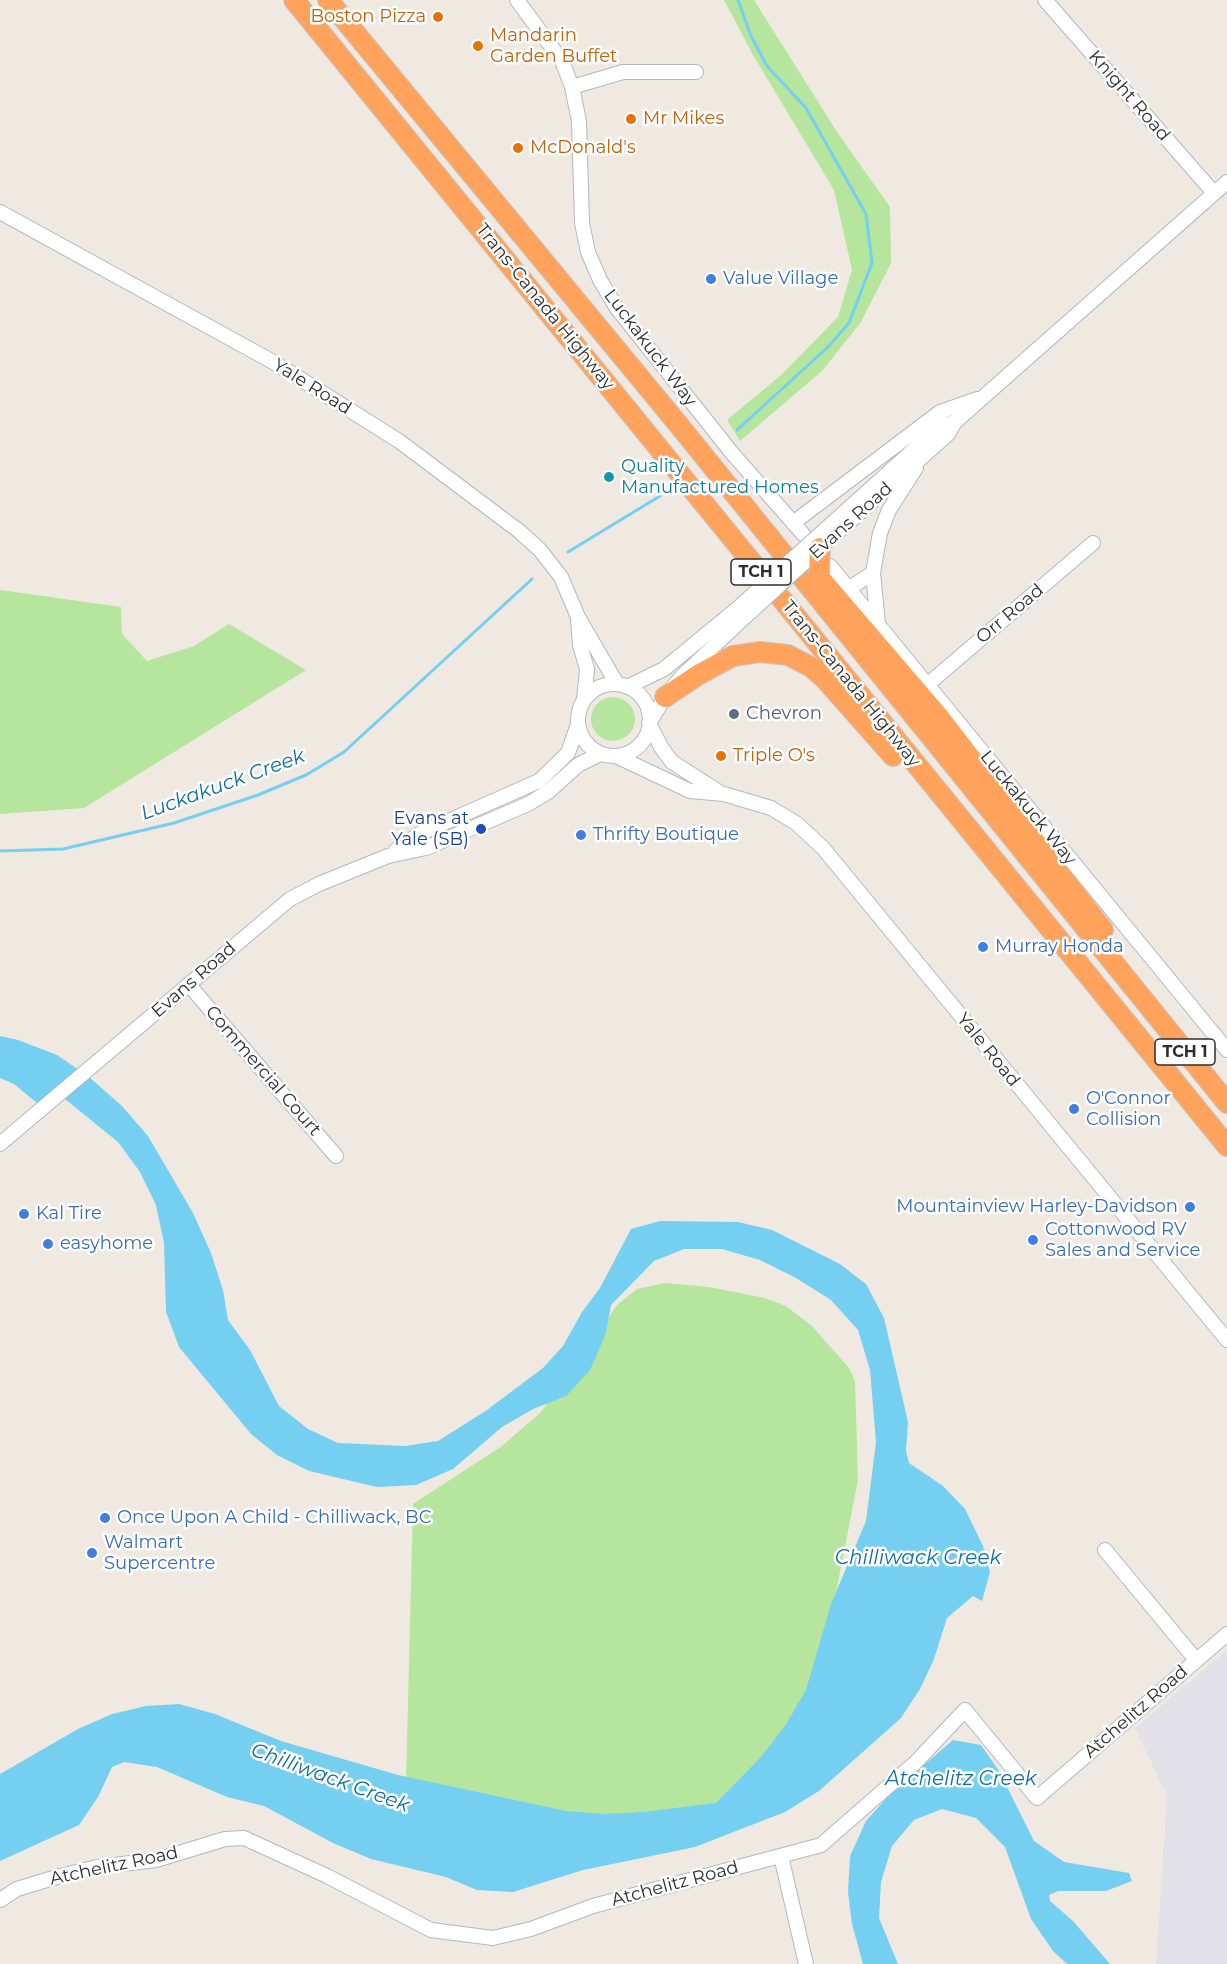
<!DOCTYPE html>
<style>
body{margin:0}
canvas{display:block;background:#efe9e1}
</style>
<canvas width="1227" height="1964"></canvas>
<script>
const ctx = document.querySelector('canvas').getContext('2d');
ctx.lineJoin = 'round';
function fillPath(path, color) { ctx.fillStyle = color; ctx.fill(path, 'evenodd'); }
const poly = rows => new Path2D(rows.map(r => 'M' + r).join(''));
function trace(path, color, width, dash) { ctx.strokeStyle = color; ctx.lineWidth = width; ctx.lineCap = dash ? 'butt' : 'round'; ctx.setLineDash(dash || []); ctx.stroke(path); }
function label(font, color, halo, rows, align = 'center') {
  ctx.font = font + ' Montserrat,sans-serif'; ctx.lineWidth = 5; ctx.setLineDash([]); ctx.textBaseline = 'middle'; ctx.strokeStyle = halo; ctx.fillStyle = color; for (const [text, x, y, turn = 0] of rows) {
    ctx.save(); ctx.translate(x, y); ctx.rotate((+turn || 0) * Math.PI / 180); ctx.textAlign = isNaN(turn) ? turn : align; if (halo) ctx.strokeText(text, 0, 0); ctx.fillText(text, 0, 0); ctx.restore();
  }
}
fillPath(poly([
 [1227,1650,1227,1964,1156,1964,1167,1796,1135,1728]
]), '#e3e1e8');
fillPath(poly([
 [724,0,754,0,837,132,890,207,891,263,861,322,822,371,740,441,727,420,781,375,838,317,852,270,834,190,753,55],
 [0,590,121,607,122,634,147,661,194,646,229,624,306,670,84,808,0,814],
 '591 719a22 22 0 1 1 44 0a22 22 0 1 1-44 0Z',
 [664,1283,709,1287,765,1298,786,1306,812,1326,849,1368,855,1381,858,1480,824,1654,766,1783,698,1811,605,1827,406,1782,413,1504,502,1446,541,1412,618,1304,637,1289]
]), '#b6e59e');
fillPath(poly([
 [0,1036,18,1040,57,1055,89,1077,122,1106,148,1136,193,1213,211,1253,223,1290,228,1320,250,1350,279,1406,308,1429,338,1443,405,1446,438,1441,487,1410,543,1368,563,1346,582,1312,600,1288,631,1229,660,1221,738,1222,772,1230,840,1264,866,1284,884,1318,908,1422,906,1451,909,1463,943,1486,965,1509,983,1546,990,1572,982,1601,973,1596,947,1618,934,1659,920,1689,901,1718,819,1791,785,1812,695,1847,583,1870,513,1892,477,1890,446,1877,371,1859,333,1843,264,1806,227,1797,157,1767,124,1762,112,1767,98,1797,79,1825,0,1861,0,1774,78,1729,112,1714,146,1706,179,1704,215,1714,281,1741,398,1775,566,1811,604,1814,643,1812,716,1803,760,1758,785,1726,806,1690,831,1604,866,1521,876,1442,870,1370,858,1330,831,1300,796,1278,760,1260,722,1249,684,1249,654,1261,611,1305,605,1336,590,1370,566,1396,533,1409,502,1427,453,1469,416,1485,377,1487,309,1471,277,1455,251,1434,179,1347,166,1312,164,1243,156,1205,140,1172,118,1142,65,1099,54,1099,46,1104,37,1103,14,1084,0,1078],
 [953,1740,981,1745,999,1771,1034,1841,1064,1862,1129,1873,1132,1881,1106,1891,1058,1891,1049,1895,1050,1901,1073,1921,1110,1964,1067,1964,1053,1951,1031,1919,1005,1847,976,1818,942,1809,914,1820,892,1846,881,1882,879,1918,898,1964,863,1964,852,1924,848,1892,850,1856,866,1821,891,1793]
]), '#75cff0');
trace(poly([
 [737,430,828,347,849,323,872,263,866,214,806,108,767,66,751,36,738,0],
 [568,552,660,496],
 [0,851,63,849,174,823,258,795,306,775,344,752,532,579]
]), '#75cff0', 3);
const minor = poly([
 [517,0,562,61,572,87,579,121,582,223,588,252,600,280,616,307,732,453,803,534],
 [1045,0,1214,193],
 [572,87,623,72,696,72],
 [0,212,275,363,399,441,519,531,540,550,561,577,578,617,617,684],
 [793,523,940,412,977,399],
 [827,528,939,427,955,422],
 [820,548,948,434,955,422,1227,182],
 [830,566,1227,1050],
 [848,589,873,573],
 [578,619,580,645,587,669,584,700],
 [878,624,873,573,880,533,889,510,916,468],
 '578 720a36 36 0 1 1 72 0a36 36 0 1 1-72 0Z',
 [927,685,1093,543],
 [627,687,664,669,738,608],
 [649,723,665,697,682,676,746,616],
 [649,723,661,747,672,762,719,792],
 [616,756,690,791,724,794,771,808,796,823,823,848,1227,1340],
 [395,851,419,834,539,781,568,753,578,724],
 [189,985,336,1156],
 [0,1144,290,899,319,884,388,856,426,848,528,804,548,792,578,765,600,754],
 [1105,1550,1196,1660],
 [781,1856,806,1964],
 [0,1900,17,1889,60,1876,97,1867,156,1860,225,1839,244,1838,327,1876,431,1930,493,1938,531,1929,593,1906,821,1845,915,1763,965,1710,1037,1798,1227,1634]
]);
const highway = poly([
 [294,0,1227,1146],
 [328,0,678,424,1227,1103],
 [807,563,939,717,1103,930],
 [665,697,698,675,733,656,760,652,788,655,811,667,824,678,893,756]
]);
trace(minor, '#b4b7c1', 16);
trace(highway, '#c9c9c9', 22);
trace(minor, '#fff', 14);
trace(highway, '#ffa35c', 20);
const minorBridge = poly([
 [738,608,827,528],
 [746,616,820,548]
]);
const highwayBridge = poly([
 [819,574,820,548]
]);
trace(minorBridge, '#b4b7c1', 16, []);
trace(highwayBridge, '#c9c9c9', 22, []);
trace(minorBridge, '#fff', 14);
trace(highwayBridge, '#ffa35c', 20);
for (const [x, y, r, color] of [
 [438,17,6,"#e8710a"],
 [478,46,6,"#e8710a"],
 [631,119,6,"#e8710a"],
 [518,148,6,"#e8710a"],
 [711,279,6,"#3f7fe0"],
 [609,477,6,"#0f9aa8"],
 [734,714,6,"#5c6f8a"],
 [721,756,6,"#e8710a"],
 [481,829,6,"#1a4fb4"],
 [581,835,6,"#3f7fe0"],
 [983,947,6,"#3f7fe0"],
 [1074,1109,6,"#3f7fe0"],
 [1190,1207,6,"#3f7fe0"],
 [24,1214,6,"#3f7fe0"],
 [1033,1240,6,"#3f7fe0"],
 [48,1244,6,"#3f7fe0"],
 [105,1518,6,"#3f7fe0"],
 [92,1553,6,"#3f7fe0"]
]) { const dot = new Path2D(); dot.arc(x, y, r, 0, 2 * Math.PI); ctx.fillStyle = color; ctx.fill(dot); trace(dot, '#fff', 2); }
for (const [x, y, w] of [
 [761,572,60],
 [1185,1052,60]
]) { const box = new Path2D(); box.roundRect(x - w / 2, y - 13, w, 26, 4.5); ctx.fillStyle = '#fff'; ctx.fill(box); trace(box, '#2e2e2e', 1.5); }
label('bold 16px', '#2e2e2e', null, [
 ["TCH 1",761,572],
 ["TCH 1",1185,1052]
]);
label('18px', '#c56008', '#fff', [
 ["Boston Pizza",426,17,"right"],
 ["Mandarin",490,36],
 ["Garden Buffet",490,57],
 ["Mr Mikes",643,119],
 ["McDonald's",530,148],
 ["Triple O's",733,756]
], 'left');
label('18px', '#2e2e2e', '#fff', [
 ["Knight Road",1129,96,49],
 ["Trans-Canada Highway",545,307,51],
 ["Luckakuck Way",650,348,53],
 ["Yale Road",312,387,32],
 ["Evans Road",851,521,-42],
 ["Orr Road",1010,614,-40],
 ["Trans-Canada Highway",851,684,51],
 ["Luckakuck Way",1028,808,51],
 ["Evans Road",194,980,-41],
 ["Yale Road",988,1050,51],
 ["Commercial Court",263,1071,49],
 ["Atchelitz Road",1136,1712,-41],
 ["Atchelitz Road",114,1866,-12],
 ["Atchelitz Road",675,1884,-15]
]);
label('18px', '#366cbe', '#fff', [
 ["Value Village",723,279],
 ["Thrifty Boutique",593,835],
 ["Murray Honda",995,947],
 ["O'Connor",1086,1099],
 ["Collision",1086,1120],
 ["Mountainview Harley-Davidson",1178,1207,"right"],
 ["Kal Tire",36,1214],
 ["Cottonwood RV",1045,1230],
 ["Sales and Service",1045,1251],
 ["easyhome",60,1244],
 ["Once Upon A Child - Chilliwack, BC",117,1518],
 ["Walmart",104,1543],
 ["Supercentre",104,1564]
], 'left');
label('18px', '#0d838f', '#fff', [
 ["Quality",621,467],
 ["Manufactured Homes",621,488]
], 'left');
label('18px', '#4e5e75', '#fff', [
 ["Chevron",746,714]
], 'left');
label('18px', '#164399', '#fff', [
 ["Evans at",469,819],
 ["Yale (SB)",469,840]
], 'right');
label('italic 20px', '#0d6fa3', '#fff', [
 ["Luckakuck Creek",223,785,-20],
 ["Chilliwack Creek",918,1558],
 ["Chilliwack Creek",330,1778,20],
 ["Atchelitz Creek",961,1779]
]);
</script>
